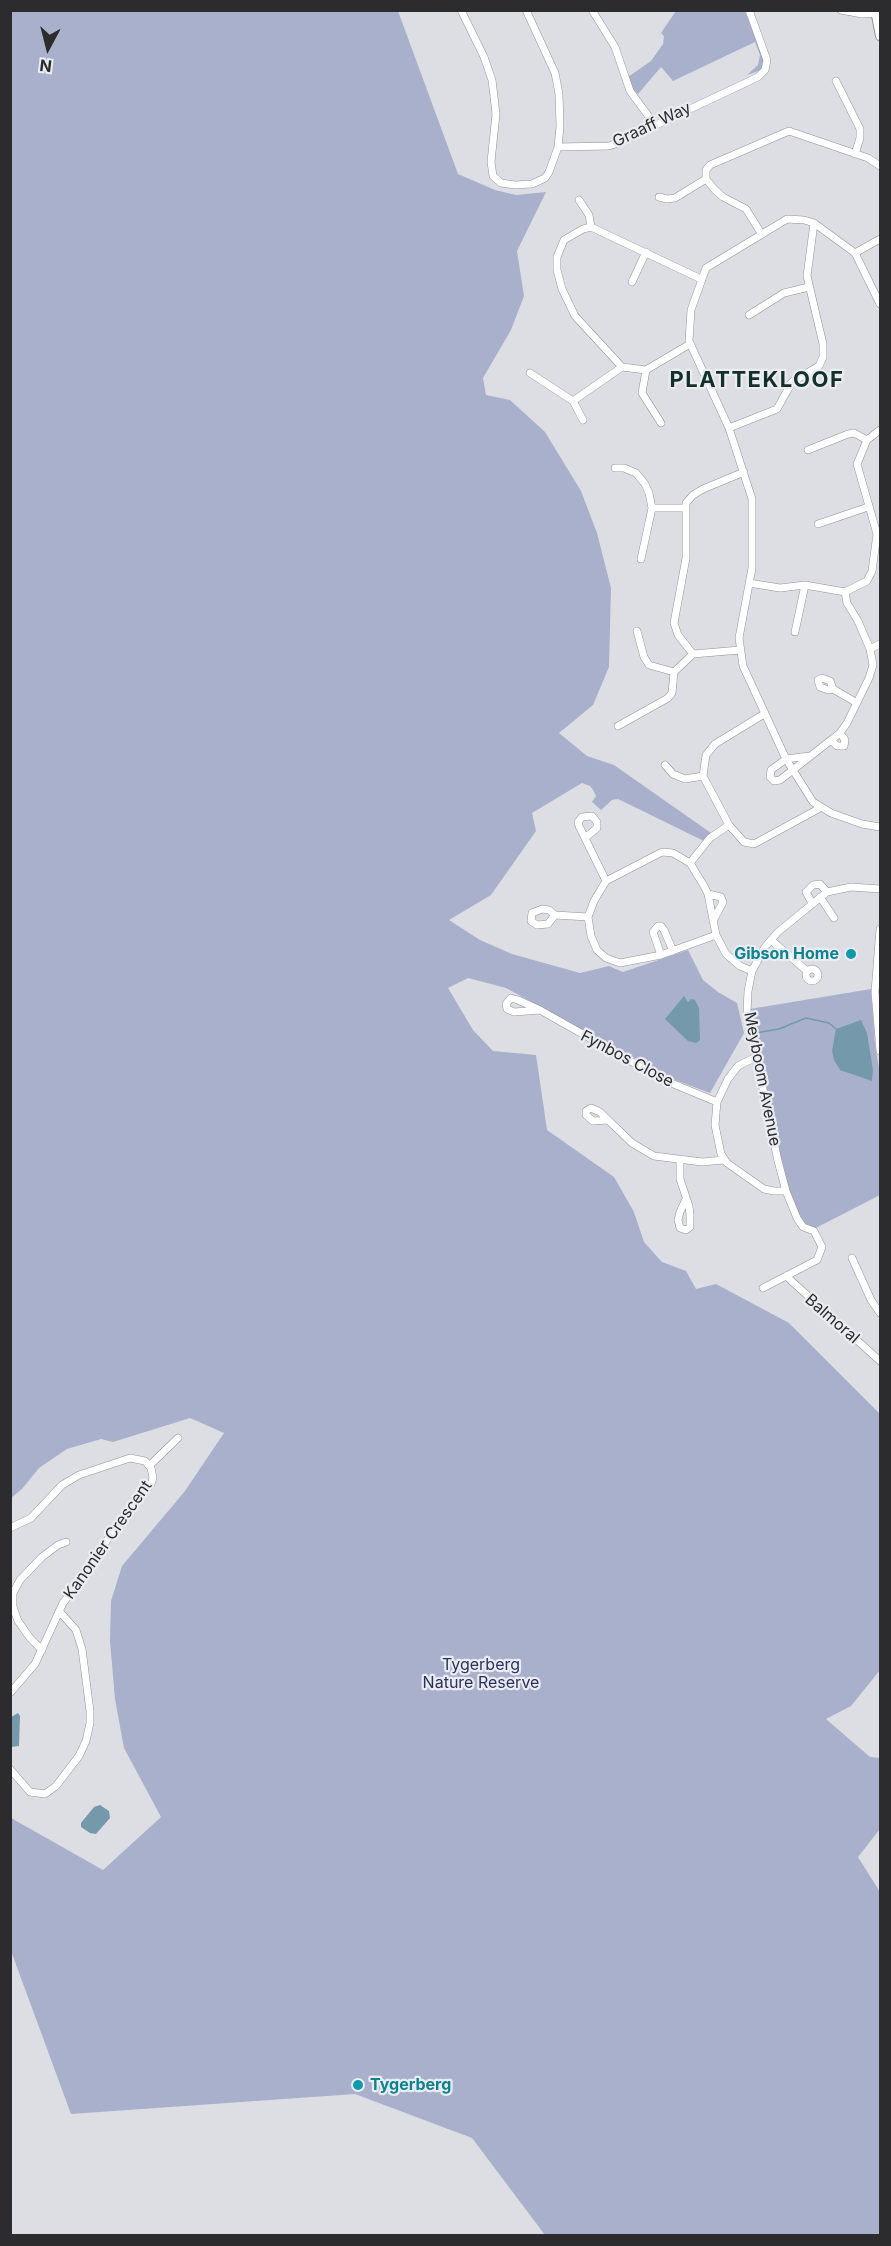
<!DOCTYPE html>
<style>
body{margin:0}
#map{position:relative;width:891px;height:2246px;overflow:hidden;background:#dddee3;font-family:Inter,sans-serif}
canvas{display:block}
.frame{position:absolute;inset:0;border:12px solid #2c2c2e;pointer-events:none}
.north{position:absolute;left:18px;top:18px;width:60px;height:60px;-webkit-text-stroke:4px #eaecf1;paint-order:stroke;rotate:187deg;font-size:16px;font-weight:700;line-height:24px;text-align:center;color:#2c2c2e}
.north::after{content:'';display:block;margin:auto;width:21px;height:27px;background:#2c2c2e;clip-path:polygon(50% 0,100% 100%,50% 72%,0 100%)}
</style>
<div id="map">
<canvas width="891" height="2246"></canvas>
<div class="frame"></div>
<div class="north">N</div>
</div>
<script>
const ctx = document.querySelector('canvas').getContext('2d');
ctx.lineJoin = 'round';
function fillPath(path, color) { ctx.fillStyle = color; ctx.fill(path, 'evenodd'); }
const poly = rows => new Path2D(rows.map(r => 'M' + r).join(''));
function trace(path, color, width, dash) { ctx.strokeStyle = color; ctx.lineWidth = width; ctx.lineCap = dash ? 'butt' : 'round'; ctx.setLineDash(dash || []); ctx.stroke(path); }
function label(font, color, halo, rows, align = 'center') {
  ctx.font = font + ' Inter,sans-serif'; ctx.lineWidth = 4.5; ctx.setLineDash([]); ctx.textBaseline = 'middle'; ctx.strokeStyle = halo; ctx.fillStyle = color; for (const [text, x, y, turn = 0] of rows) {
    ctx.save(); ctx.translate(x, y); ctx.rotate((+turn || 0) * Math.PI / 180); ctx.textAlign = isNaN(turn) ? turn : align; if (halo) ctx.strokeText(text, 0, 0); ctx.fillText(text, 0, 0); ctx.restore();
  }
}
fillPath(poly([
 [11,11,398,11,458,174,495,190,516,195,546,192,517,251,524,296,511,330,483,378,486,395,510,400,545,432,581,491,597,533,611,588,609,667,593,705,559,733,587,756,614,765,711,833,704,841,618,799,612,800,601,810,592,802,596,796,593,790,590,786,582,783,532,813,536,831,491,895,449,920,480,940,512,954,580,973,609,966,623,972,688,950,703,980,718,992,737,1003,744,1033,710,1093,675,1080,506,988,468,978,448,988,473,1030,493,1051,536,1055,547,1130,614,1177,634,1212,644,1242,662,1262,686,1271,696,1289,716,1284,789,1323,880,1414,880,1670,851,1706,826,1719,870,1757,880,1758,880,1829,858,1857,880,1892,880,2235,545,2235,472,2138,355,2094,71,2114,11,1951,11,1818,103,1870,161,1817,124,1748,115,1699,110,1641,111,1601,122,1566,185,1491,224,1433,190,1418,113,1442,101,1439,67,1449,39,1468,22,1489,11,1498],
 [676,11,745,11,764,59,764,64,761,70,747,75,758,65,760,55,755,42,673,81,661,67,638,94,633,90,628,77,651,61,663,44,664,36,661,33],
 [871,989,875,1045,880,1073,880,1195,808,1232,793,1206,787,1188,750,1009]
]), '#a9b0cc');
fillPath(poly([
 [684,996,688,1002,691,999,695,1000,699,1008,700,1040,696,1043,688,1041,665,1019],
 [861,1020,867,1033,873,1070,872,1081,840,1070,834,1060,832,1051,836,1029],
 [18,1713,20,1716,19,1746,11,1747,11,1717],
 [100,1805,109,1811,110,1818,96,1834,90,1833,81,1827,81,1823,94,1807]
]), '#7499ab');
trace(poly([
 [755,1033,779,1029,806,1018,829,1023,836,1029]
]), '#7499ab', 1.5);
const minor = poly([
 [461,10,484,57,492,80,496,114,491,162,493,176,501,183,515,185,532,184,545,178,549,172,558,147,560,126,559,94,555,73,526,10],
 [592,10,615,47,630,91,655,125],
 [841,10,862,14,880,13],
 [836,81,860,129,860,138,855,154],
 [558,147,609,146,618,143,758,77,765,70,767,60,749,10],
 [659,197,667,199,675,198,706,179],
 [579,200,589,215,591,227],
 [761,233,746,209,723,197,715,190,706,179,706,170,710,165,789,131,868,158,880,166],
 [855,253,880,239],
 [632,282,646,252],
 [880,304,855,253,814,223,804,220,787,219,706,268,691,310,689,341,729,428,752,499,752,568,739,638,743,666,786,759,813,802,831,813,862,824,880,827],
 [749,315,784,293,809,287],
 [690,344,646,370,622,367,575,316,562,289,557,270,557,257,564,240,583,229,591,227,701,279],
 [646,370,642,393,661,423],
 [530,373,573,401,583,420],
 [573,401,622,367],
 [729,428,777,409,792,382,819,366,823,357,823,344,807,276,814,223],
 [808,450,848,434,854,433,867,440],
 [615,468,624,468,636,473,645,484,649,493,652,508,641,559],
 [652,508,685,508],
 [818,524,868,507],
 [749,583,780,588,805,585,845,592,867,581,872,571,877,534,857,464,867,440,880,430],
 [637,631,644,657,649,665,674,672],
 [795,632,805,585],
 [870,649,880,644],
 [740,650,693,654,678,635,674,623,686,558,686,503,693,495,703,489,744,472],
 [674,672,693,654],
 [833,689,830,681,822,678,818,680,820,687,828,690,833,689,857,703],
 [764,714,715,744,706,755,703,776,729,825,744,842,754,844,820,808],
 [618,726,668,698,672,693,674,672],
 [831,740,837,746,844,746,845,740,840,733],
 [810,756,786,759,771,770,770,777,774,781,780,780,840,733,847,723,869,678,873,665,870,649,858,621,847,603,845,592],
 [665,765,673,774,685,779,703,776],
 [585,838,597,828,597,822,592,816,582,817,578,822,579,826,606,881],
 [690,863,710,838,729,825],
 [708,894,721,897,723,902,713,921],
 [820,897,834,918],
 [812,903,806,892,813,885,820,884,827,892],
 [555,915,548,924,537,925,531,921,532,913,542,909,549,910,555,915,588,917],
 [880,929,875,992,880,1051],
 [716,935,661,955,620,963,606,958,597,950,591,936,588,917,594,901,606,881,662,852,673,853,690,863,704,886,708,894,716,935,726,954,740,966,752,971],
 [771,940,807,971],
 [661,955,653,932,658,926,661,926,664,930,673,951],
 '806 975a6 6 0 1 1 12 0a6 6 0 1 1-12 0Z',
 [540,1010,514,1012,507,1009,506,1004,511,998,518,1000,540,1010,664,1080,717,1102],
 [756,1057,738,1066,728,1079,717,1102,715,1125,721,1154,727,1163,764,1189,774,1191,786,1191],
 [608,1120,593,1121,586,1115,586,1111,591,1108,600,1112,604,1116,632,1143,654,1156,702,1162,724,1160],
 [680,1160,680,1179,689,1206,690,1215,690,1227,686,1230,680,1228,678,1220,680,1212,686,1199],
 [852,1258,871,1300,880,1313],
 [786,1276,880,1361],
 [763,1288,817,1260,822,1247,814,1231,803,1227,797,1218,786,1191,778,1161,747,1013,748,991,752,971,765,947,778,932,827,892,851,887,880,889],
 [150,1465,178,1438],
 [10,1528,31,1518,62,1485,79,1475,130,1458,145,1461,151,1468,153,1478,151,1484,114,1529,86,1574,63,1603,35,1664,10,1693],
 [42,1650,30,1638,18,1621,13,1607,13,1593,20,1580,42,1557,58,1545,66,1542],
 [10,1769,30,1792,45,1794,56,1786,79,1756,86,1741,90,1723,90,1711,82,1649,76,1630,59,1611]
]);
const major = poly([
 [875,10,880,36]
]);
trace(minor, '#929398', 8);
trace(major, '#929398', 10);
trace(minor, '#fff', 7);
trace(major, '#fff', 8);
for (const [x, y, r, color] of [
 [851,954,6,"#0f9aa8"],
 [358,2085,6,"#0f9aa8"]
]) { const dot = new Path2D(); dot.arc(x, y, r, 0, 2 * Math.PI); ctx.fillStyle = color; ctx.fill(dot); trace(dot, '#eaecf1', 2); }
label('16px', '#2c2c2e', '#eaecf1', [
 ["Graaff Way",652,125,-25],
 ["Fynbos Close",627,1059,28],
 ["Meyboom Avenue",762,1079,79],
 ["Balmoral",832,1319,41],
 ["Kanonier Crescent",108,1540,-55]
]);
label('bold 16px', '#0d838f', '#eaecf1', [
 ["Gibson Home",839,954],
 ["Tygerberg",370,2085,"left"]
], 'right');
label('16px', '#2a315d', '#eaecf1', [
 ["Tygerberg",481,1665],
 ["Nature Reserve",481,1683]
]);
ctx.letterSpacing = '1.5px';
label('bold 22px', '#133128', '#eaecf1', [
 ["PLATTEKLOOF",757,380]
]);
ctx.letterSpacing = '0px';
</script>
